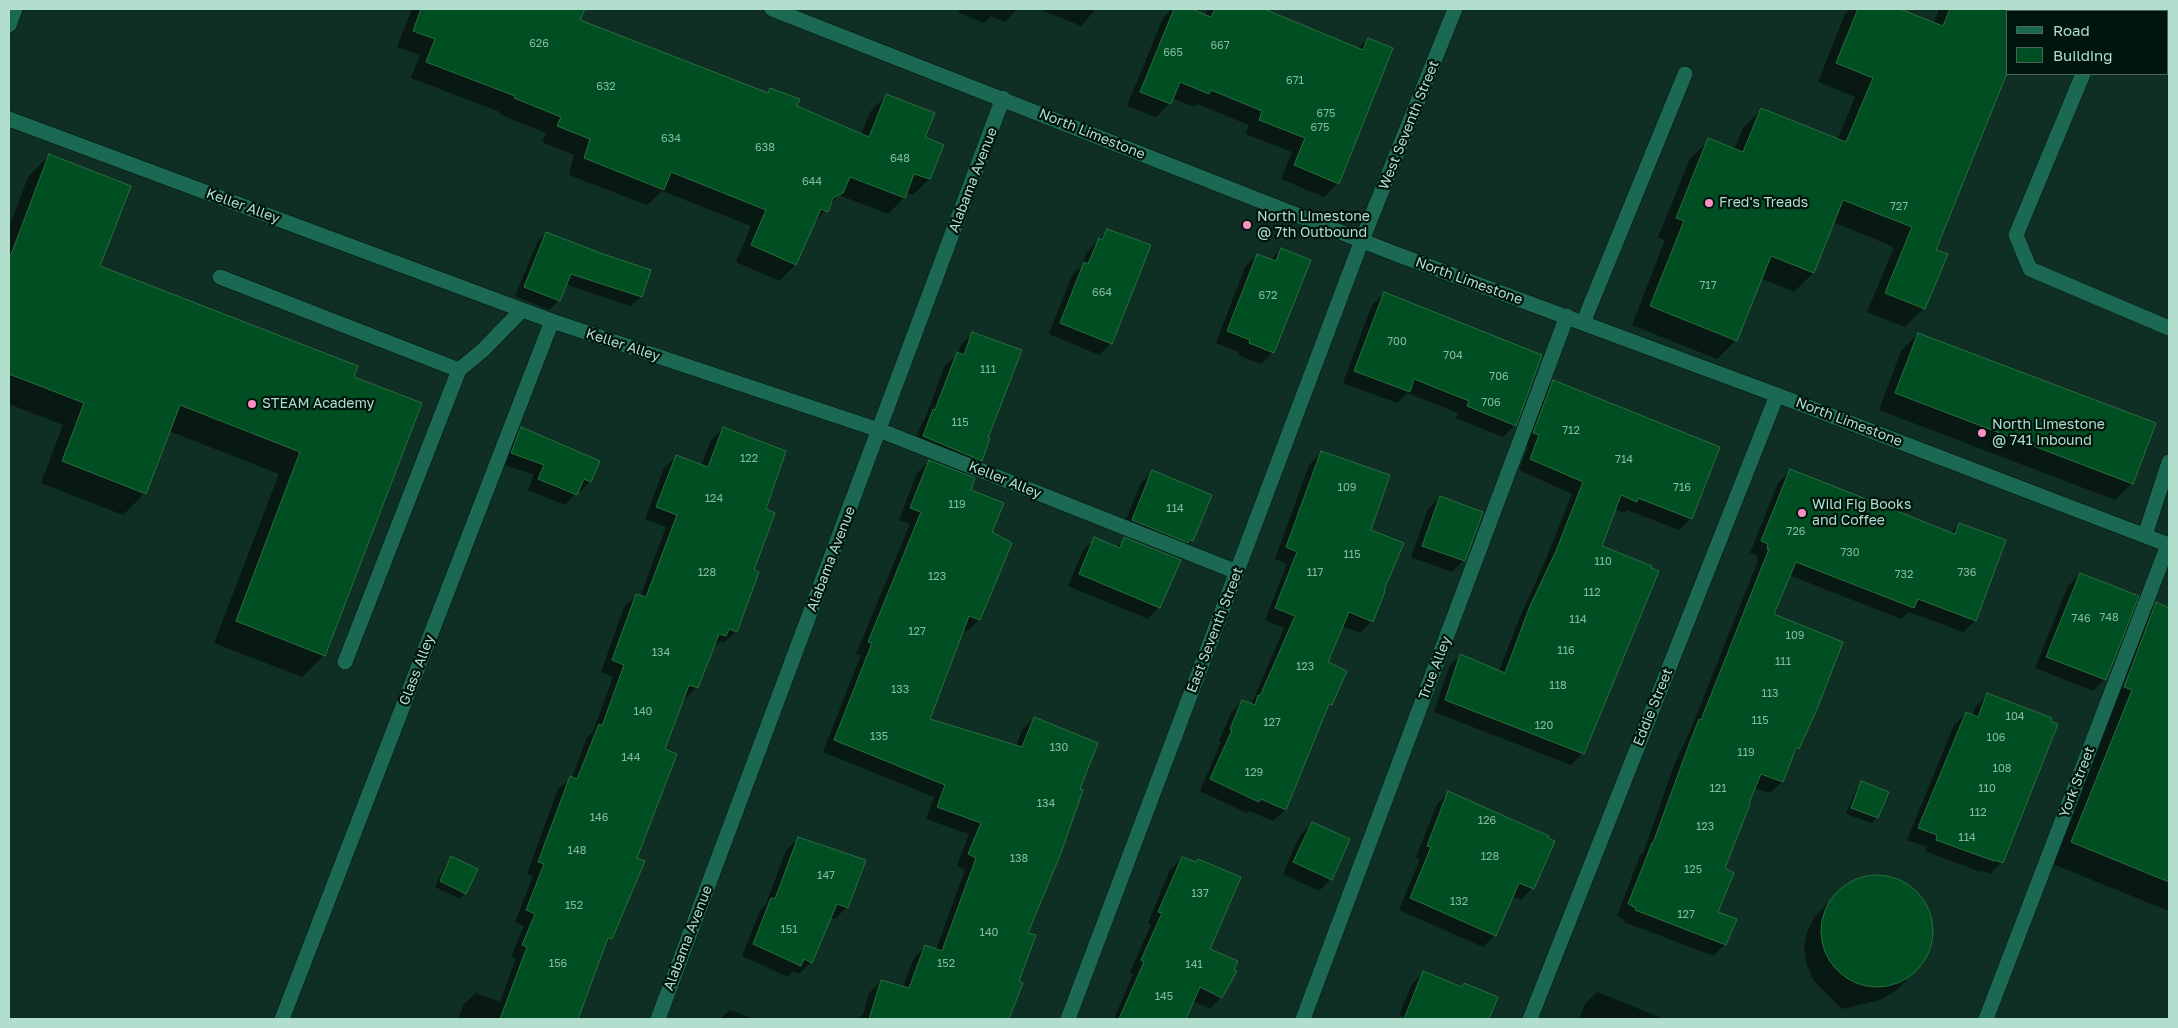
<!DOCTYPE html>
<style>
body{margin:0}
#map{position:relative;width:2178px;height:1028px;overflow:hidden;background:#0f2e24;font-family:"Golos Text",sans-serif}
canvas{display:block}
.frame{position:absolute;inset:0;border:10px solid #b2dece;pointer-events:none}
.legend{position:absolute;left:2006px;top:10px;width:162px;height:65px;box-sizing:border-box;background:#00150d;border:1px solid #47655a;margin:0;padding:6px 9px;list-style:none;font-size:15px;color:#b2dece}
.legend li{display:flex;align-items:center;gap:10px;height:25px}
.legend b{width:25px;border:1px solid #47655a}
</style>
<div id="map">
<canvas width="2178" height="1028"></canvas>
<div class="frame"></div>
<ul class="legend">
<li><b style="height:6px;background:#1b6853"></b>Road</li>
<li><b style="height:14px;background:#004f22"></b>Building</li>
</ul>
</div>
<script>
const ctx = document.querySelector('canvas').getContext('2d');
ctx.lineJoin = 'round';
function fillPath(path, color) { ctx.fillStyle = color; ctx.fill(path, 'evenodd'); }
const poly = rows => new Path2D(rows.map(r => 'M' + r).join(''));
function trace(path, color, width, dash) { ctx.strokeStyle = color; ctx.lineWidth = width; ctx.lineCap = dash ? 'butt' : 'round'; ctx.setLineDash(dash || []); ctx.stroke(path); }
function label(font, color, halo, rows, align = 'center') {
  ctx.font = font + ' "Golos Text",sans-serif'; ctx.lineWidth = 4.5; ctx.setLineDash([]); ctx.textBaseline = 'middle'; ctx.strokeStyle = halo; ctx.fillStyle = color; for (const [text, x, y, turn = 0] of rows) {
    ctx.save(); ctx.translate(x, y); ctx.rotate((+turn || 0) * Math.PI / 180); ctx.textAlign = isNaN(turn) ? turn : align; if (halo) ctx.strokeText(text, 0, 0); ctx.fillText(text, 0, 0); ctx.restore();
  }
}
fillPath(poly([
 [412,9,581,9,583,10,579,20,766,94,770,89,795,107,861,135,870,112,886,96,924,138,929,179,913,195,906,192,904,198,888,214,839,195,812,225,795,265,779,281,736,262,751,226,662,191,647,205,569,175,574,155,542,142,546,133,499,114,500,112,411,78,420,55,397,47],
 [957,9,1017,9,1005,22,991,16,984,23,958,12,959,9],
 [1039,9,1096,9,1081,26],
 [1172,9,1188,9,1205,16,1208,9,1264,9,1358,49,1368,39,1338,183,1324,197,1281,179,1292,152,1246,134,1249,125,1197,104,1194,107,1172,98,1170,103,1156,117,1127,106,1163,18],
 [1850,9,1897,9,1934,23,1939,9,2031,9,2030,11,2007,11,1934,250,1924,308,1905,327,1867,312,1894,247,1833,222,1813,273,1794,292,1760,278,1736,340,1717,359,1632,325,1665,240,1658,237,1690,159,1709,140,1734,150,1743,128,1762,109,1837,140,1855,97,1818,82,1845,14],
 [2116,9,2169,9,2169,32,2167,31,2167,11,2115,11],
 [50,155,98,267,353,377,324,655,302,677,214,643,279,474,169,431,145,493,123,515,41,483,63,425,9,404,9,227,28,177],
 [1107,231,1111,343,1099,355,1049,334,1072,275,1082,266,1087,252],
 [546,233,641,297,631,306,565,284,559,300,549,310,515,296,537,243],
 [1281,250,1273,352,1261,364,1238,355,1239,352,1216,343,1245,267,1257,255,1270,260],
 [1384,294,1515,425,1503,437,1456,418,1458,413,1407,393,1397,403,1343,383,1372,305],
 [973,333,986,438,981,460,969,472,912,448,922,423,925,419,945,365,958,354,961,345],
 [1918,334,2132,483,2115,500,1879,410,1901,351],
 [1553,382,1719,448,1691,519,1679,530,1627,510,1624,513,1615,509,1600,547,1650,569,1583,753,1571,765,1434,712,1449,667,1460,655,1499,671,1519,619,1544,564,1572,494,1519,470,1528,447,1522,445,1542,393],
 [521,428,590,481,580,492,578,491,565,505,528,490,534,475,502,464,511,439],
 [723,428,764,510,752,571,736,631,724,643,720,641,713,647,697,687,685,699,683,698,664,750,611,938,554,1003,547,1019,458,1019,464,1004,476,993,500,1002,516,958,511,957,524,926,515,922,533,876,527,874,558,789,572,778,587,737,593,732,613,677,601,672,624,607,636,596,640,597,666,527,645,519,664,468,676,456,701,466,711,440],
 [1321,453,1369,530,1382,591,1372,621,1360,633,1342,626,1326,663,1331,704,1325,710,1285,810,1273,821,1249,811,1247,813,1200,791,1221,742,1219,741,1231,713,1242,701,1251,705,1284,628,1265,620,1287,564,1275,559,1309,465],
 [929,461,969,491,990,533,979,620,967,631,962,630,928,720,1016,746,1022,730,1034,718,1079,790,1027,933,1017,982,1022,983,1008,1019,859,1019,864,1012,869,993,881,981,903,987,914,958,926,946,936,950,965,870,957,866,969,834,926,819,934,797,823,752,861,655,856,654,910,524,899,520,917,473],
 [1790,471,1950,534,1959,524,2005,541,1975,621,1963,632,1909,612,1901,619,1789,575,1772,615,1816,708,1798,749,1793,753,1782,782,1770,793,1754,788,1723,869,1717,913,1725,944,1714,956,1624,922,1625,920,1617,916,1640,856,1643,853,1675,763,1691,729,1758,561,1756,560,1758,556,1750,553,1778,483],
 [1153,472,1210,496,1192,541,1180,552,1121,532,1141,483],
 [1440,498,1464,560,1452,572,1411,557,1428,509],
 [1095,539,1116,548,1125,539,1159,607,1148,619,1068,586,1083,550],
 [2080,574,2105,679,2093,691,2035,668,2068,586],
 [2156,604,2166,608,2169,605,2169,911,2050,863,2135,625],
 [1988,694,2002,862,1990,874,1983,871,1981,872,1925,851,1927,847,1907,840,1954,725,1966,713,1972,716,1976,706],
 [1862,783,1877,818,1872,823,1846,814,1856,789],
 [1448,793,1532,888,1521,900,1512,896,1495,935,1483,947,1399,910,1420,859,1416,857,1437,804],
 [1312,824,1331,879,1319,891,1283,874,1300,835],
 [798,839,847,907,835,919,830,917,811,962,799,974,794,971,788,977,742,956,760,911,766,904,786,850],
 [452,858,465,893,460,899,435,887,446,864],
 [1182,858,1221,997,1210,1009,1193,1001,1185,1019,1114,1019,1133,974,1130,972,1151,925,1148,923,1170,870],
 [1878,877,1895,880,1910,888,1923,902,1930,920,1931,938,1926,957,1914,972,1897,990,1880,1000,1842,1009,1814,981,1807,966,1804,948,1807,932,1815,916,1845,886,1861,879],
 [1424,972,1461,988,1464,984,1496,998,1487,1019,1411,1019,1399,1015,1412,984],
 [1597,992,1664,1019,1579,1019,1585,1004],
 [730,1010,754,1019,720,1019]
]), '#0007');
const building = poly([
 [421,9,585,9,580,20,768,93,770,88,800,99,797,106,869,137,886,94,935,113,925,137,944,145,930,179,914,174,905,198,850,177,843,193,833,198,828,212,821,209,796,265,751,245,766,210,671,172,664,190,584,158,590,139,557,126,561,117,514,98,515,96,426,62,435,39,413,31,421,9],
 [1174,9,1191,9,1211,17,1215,9,1264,9,1363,50,1368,38,1393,48,1339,184,1294,165,1305,138,1259,120,1262,111,1211,90,1209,94,1180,82,1171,104,1140,92,1174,9],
 [1858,9,1900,9,1943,26,1950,9,2007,9,2007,73,1936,250,1948,254,1925,309,1885,293,1912,227,1843,200,1814,273,1771,256,1737,341,1650,306,1684,221,1676,218,1708,138,1743,152,1761,108,1846,142,1873,78,1836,63,1858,9],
 [49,154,131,186,100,266,358,366,354,377,422,403,325,656,236,621,300,452,180,405,146,494,62,461,84,403,9,374,9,260,49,154],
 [1107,229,1151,245,1112,344,1060,323,1084,262,1088,264,1099,238,1102,240,1107,229],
 [546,232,603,254,651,270,642,297,571,274,560,301,524,287,546,232],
 [1281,248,1311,260,1274,353,1249,343,1250,340,1227,331,1257,254,1276,261,1281,248],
 [1384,292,1542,355,1516,426,1467,406,1469,401,1414,379,1410,392,1354,371,1384,292],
 [972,332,1022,350,988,438,990,438,982,461,923,436,933,409,935,410,957,352,964,355,972,332],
 [1918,333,2156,423,2133,484,1895,393,1918,333],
 [1553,380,1720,447,1692,519,1638,498,1637,502,1621,495,1602,546,1652,566,1651,568,1659,571,1584,754,1445,700,1460,654,1505,673,1530,606,1556,551,1583,482,1530,459,1539,435,1533,433,1553,380],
 [521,427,600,461,591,482,584,479,577,495,538,479,544,465,511,453,521,427],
 [723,427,786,451,766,509,775,513,754,570,759,572,737,632,729,629,726,636,719,634,698,688,689,685,665,749,677,754,637,858,645,861,612,939,608,938,578,1019,500,1019,527,947,522,945,535,914,526,910,544,864,538,862,570,776,577,779,599,724,602,726,624,665,612,660,636,594,646,597,677,515,656,507,676,455,708,467,723,427],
 [1321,451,1390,475,1371,530,1404,543,1384,590,1385,591,1373,622,1349,612,1328,662,1347,671,1332,705,1329,704,1286,810,1261,799,1259,802,1210,779,1232,730,1230,729,1242,700,1255,705,1258,695,1260,696,1295,616,1275,608,1297,552,1286,547,1321,451],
 [929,460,975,478,971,490,1004,503,992,532,1012,543,980,620,969,616,930,719,1022,747,1034,717,1098,743,1080,789,1083,790,1061,853,1028,933,1036,935,1019,981,1023,983,1009,1019,869,1019,881,980,909,988,925,945,942,951,976,858,968,854,981,823,937,807,945,785,834,740,872,643,868,642,921,512,910,508,929,460],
 [1790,469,1955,534,1959,523,2006,540,1976,621,1918,599,1914,608,1796,562,1774,614,1843,642,1817,709,1799,749,1796,748,1783,782,1761,774,1749,803,1750,804,1725,868,1734,873,1718,912,1737,919,1726,945,1635,910,1636,908,1628,904,1652,843,1653,843,1687,750,1699,719,1701,720,1769,549,1767,549,1768,544,1761,541,1790,469],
 [1152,470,1212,495,1193,541,1189,540,1188,543,1132,520,1152,470],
 [1440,496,1483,512,1465,561,1422,546,1440,496],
 [1094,537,1120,548,1124,537,1181,560,1160,608,1079,574,1094,537],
 [2080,573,2139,596,2106,680,2046,657,2080,573],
 [2156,602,2169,608,2169,882,2071,842,2132,690,2124,687,2156,602],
 [1987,693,2052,718,2050,721,2058,724,2003,863,1994,860,1994,861,1936,840,1937,835,1918,828,1966,712,1978,717,1987,693],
 [1861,781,1889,792,1878,818,1851,808,1861,781],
 [1448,791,1549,836,1548,838,1555,841,1534,889,1519,883,1496,936,1410,898,1431,847,1427,846,1448,791],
 [1312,822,1350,839,1332,880,1293,862,1312,822],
 [798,837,866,860,848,908,837,904,812,963,804,959,801,966,753,944,771,898,775,899,798,837],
 [451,856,478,869,466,894,440,881,451,856],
 [1182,857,1196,862,1198,859,1241,877,1210,949,1238,961,1234,970,1237,971,1222,998,1200,987,1186,1019,1119,1019,1144,962,1141,960,1162,913,1158,912,1182,857],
 '1821 931a56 56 0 1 1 112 0a56 56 0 1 1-112 0Z',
 [1423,971,1462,987,1464,983,1498,997,1489,1019,1404,1019,1423,971]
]);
fillPath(building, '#004f22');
trace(building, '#2a6d3e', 1);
const minor = poly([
 [772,9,1396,254,1777,395,2169,545],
 [9,25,15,9],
 [2167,42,2169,43],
 [2083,74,2016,235,2030,269,2169,328],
 [9,119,552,321,879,430,1237,572],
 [220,277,459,370,345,662],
 [1583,323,1685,74],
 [459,370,483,350,522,310],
 [2145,535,2169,462],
 [282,1019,552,321],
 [658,1019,1003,98],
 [1068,1019,1362,240,1455,9],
 [1303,1019,1567,316],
 [1530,1019,1777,395],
 [1986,1019,2168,545]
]);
trace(minor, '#00150d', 16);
trace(minor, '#1b6853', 15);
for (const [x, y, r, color] of [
 [1709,203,5,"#fc8fc3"],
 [1247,225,5,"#fc8fc3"],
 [252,404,5,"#fc8fc3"],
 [1982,433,5,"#fc8fc3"],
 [1802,513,5,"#fc8fc3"]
]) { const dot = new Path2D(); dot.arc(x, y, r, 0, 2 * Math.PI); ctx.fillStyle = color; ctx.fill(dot); trace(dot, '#00150d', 2); }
label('11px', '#86baa3', null, [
 ["626",539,44],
 ["667",1220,46],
 ["665",1173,53],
 ["671",1295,81],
 ["632",606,87],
 ["675",1326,114],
 ["675",1320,128],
 ["634",671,139],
 ["638",765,148],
 ["648",900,159],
 ["644",812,182],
 ["727",1899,207],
 ["717",1708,286],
 ["664",1102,293],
 ["672",1268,296],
 ["700",1397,342],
 ["704",1453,356],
 ["111",988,370],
 ["706",1499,377],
 ["706",1491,403],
 ["115",960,423],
 ["712",1571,431],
 ["122",749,459],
 ["714",1624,460],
 ["109",1347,488],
 ["716",1682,488],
 ["124",714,499],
 ["119",957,505],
 ["114",1175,509],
 ["726",1796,532],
 ["730",1850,553],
 ["115",1352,555],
 ["110",1603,562],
 ["128",707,573],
 ["117",1315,573],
 ["736",1967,573],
 ["732",1904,575],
 ["123",937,577],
 ["112",1592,593],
 ["748",2109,618],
 ["746",2081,619],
 ["114",1578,620],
 ["127",917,632],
 ["109",1795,636],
 ["116",1566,651],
 ["134",661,653],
 ["111",1783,662],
 ["123",1305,667],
 ["118",1558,686],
 ["133",900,690],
 ["113",1770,694],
 ["140",643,712],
 ["104",2015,717],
 ["115",1760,721],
 ["127",1272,723],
 ["120",1544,726],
 ["135",879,737],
 ["106",1996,738],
 ["130",1059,748],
 ["119",1746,753],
 ["144",631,758],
 ["108",2002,769],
 ["129",1254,773],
 ["121",1718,789],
 ["110",1987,789],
 ["134",1046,804],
 ["112",1978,813],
 ["146",599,818],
 ["126",1487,821],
 ["123",1705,827],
 ["114",1967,838],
 ["148",577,851],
 ["128",1490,857],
 ["138",1019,859],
 ["125",1693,870],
 ["147",826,876],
 ["137",1200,894],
 ["132",1459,902],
 ["152",574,906],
 ["127",1686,915],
 ["151",789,930],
 ["140",989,933],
 ["156",558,964],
 ["152",946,964],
 ["141",1194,965],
 ["145",1164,997]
]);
label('14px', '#b2dece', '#00150d', [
 ["West Seventh Street",1409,125,-68],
 ["North Limestone",1092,134,22],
 ["Alabama Avenue",973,180,-69],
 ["Keller Alley",243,206,20],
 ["North Limestone",1469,281,20],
 ["Keller Alley",623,345,18],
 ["North Limestone",1849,422,21],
 ["Keller Alley",1005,480,22],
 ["Alabama Avenue",831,559,-69],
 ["East Seventh Street",1215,630,-69],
 ["True Alley",1435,668,-69],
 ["Glass Alley",417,670,-69],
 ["Eddie Street",1653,707,-68],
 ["York Street",2077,782,-69],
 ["Alabama Avenue",688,938,-69]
]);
label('14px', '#b2dece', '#00150d', [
 ["Fred's Treads",1719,203],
 ["North Limestone",1257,217],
 ["@ 7th Outbound",1257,233],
 ["STEAM Academy",262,404],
 ["North Limestone",1992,425],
 ["@ 741 Inbound",1992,441],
 ["Wild Fig Books",1812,505],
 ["and Coffee",1812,521]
], 'left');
</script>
